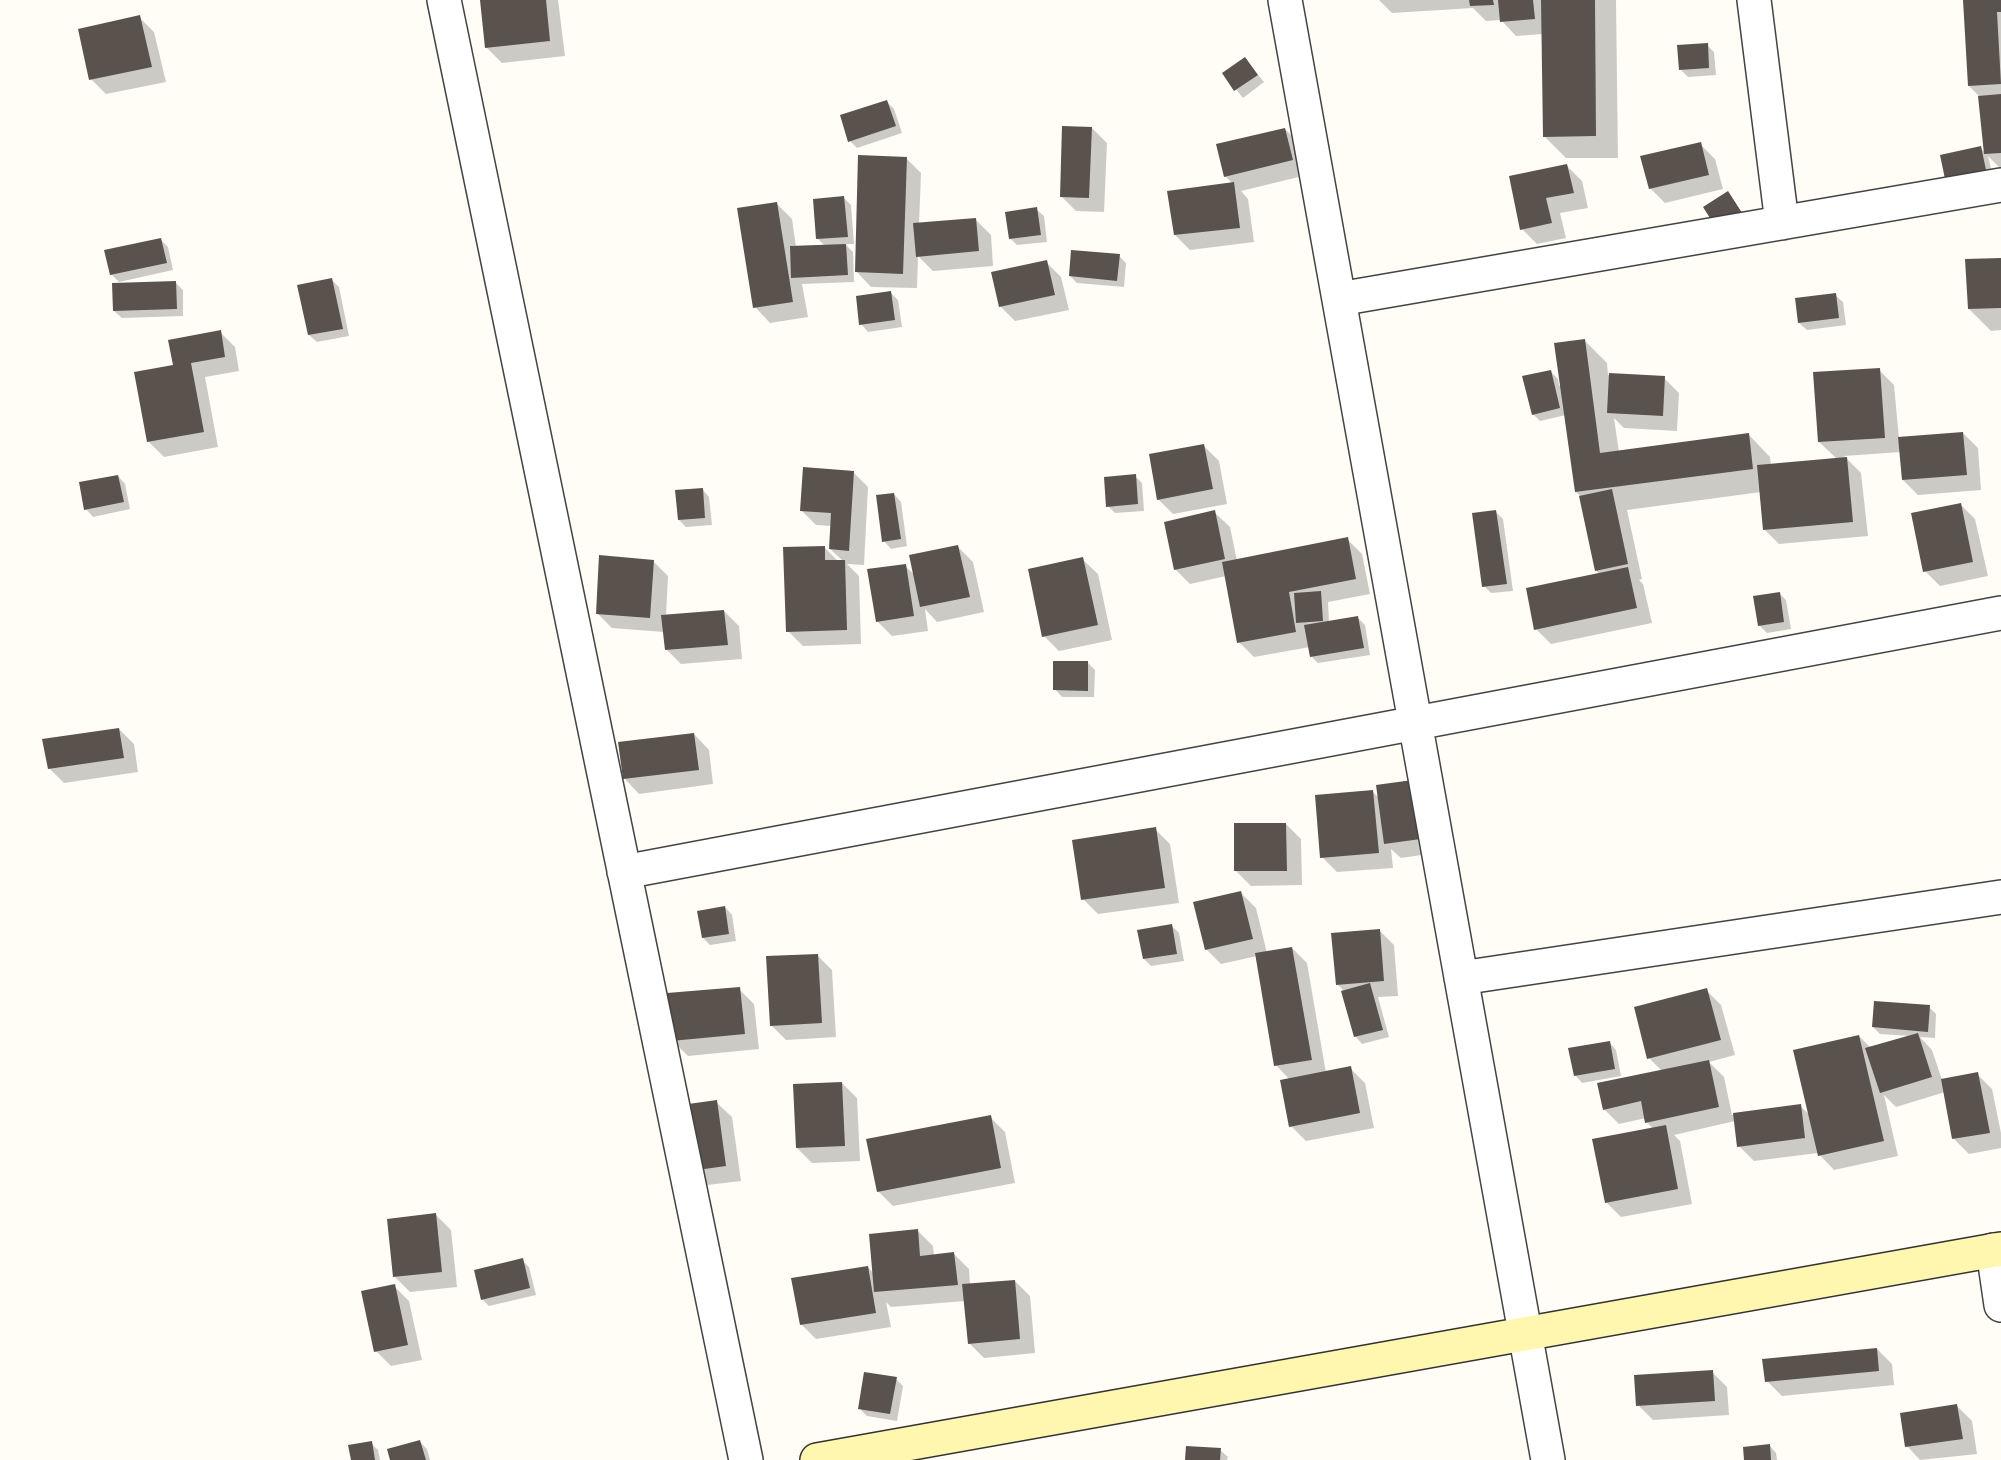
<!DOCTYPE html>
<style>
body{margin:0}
canvas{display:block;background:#fffdf5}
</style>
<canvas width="2001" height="1460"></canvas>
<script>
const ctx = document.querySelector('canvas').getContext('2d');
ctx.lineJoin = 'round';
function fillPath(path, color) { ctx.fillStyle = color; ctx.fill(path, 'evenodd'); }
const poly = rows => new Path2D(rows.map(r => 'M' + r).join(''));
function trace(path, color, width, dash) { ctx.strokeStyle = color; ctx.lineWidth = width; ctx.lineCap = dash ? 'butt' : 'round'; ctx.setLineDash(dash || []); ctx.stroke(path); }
fillPath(poly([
 [481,0,558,0,565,56,502,63,487,48],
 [1379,0,1616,0,1618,158,1566,158,1544,136,1543,34,1516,36,1501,20,1486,21,1473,8,1392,13],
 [1964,0,2001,0,2001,169,1988,156,1993,177,1954,185,1981,148,1985,153,1980,97,1969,86],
 [139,17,154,32,166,82,106,94,91,79],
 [1707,45,1714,52,1716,75,1688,77,1680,69],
 [1245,59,1264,82,1243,98,1224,74],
 [887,102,894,109,902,133,857,148,850,141],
 [1092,128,1107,143,1104,212,1076,211,1061,196],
 [1285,129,1300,144,1307,175,1241,191,1248,199,1254,242,1190,250,1175,235,1233,184,1225,176],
 [1700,144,1715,159,1723,189,1665,203,1650,188],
 [906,158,921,173,919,224,976,220,991,235,993,266,933,271,918,256,917,288,871,287,856,271],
 [1567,166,1582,181,1588,208,1560,213,1566,238,1537,244,1522,229],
 [844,198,851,205,854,244,845,244,853,252,854,282,802,284,808,317,770,323,755,307,777,204,792,219,796,247,825,246,818,239],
 [1036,209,1044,216,1047,242,1017,245,1010,238],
 [161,240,168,247,173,270,119,282,111,274],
 [1119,256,1126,263,1124,287,1077,283,1070,276],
 [2001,259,2001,330,1991,331,1969,309],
 [1046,262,1061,277,1069,310,1015,321,1000,306],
 [332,280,339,287,349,336,317,342,309,335],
 [176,283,183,290,183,316,122,318,114,311],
 [891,293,898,300,902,327,868,332,861,324],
 [1835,295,1843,302,1846,325,1807,330,1799,323],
 [220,332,235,347,239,371,205,377,218,447,164,457,149,442,174,366],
 [1584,340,1607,363,1608,375,1664,378,1679,393,1677,431,1624,428,1614,418,1619,452,1748,434,1770,457,1771,465,1837,459,1819,442,1879,370,1894,385,1899,439,1963,433,1978,448,1981,490,1918,495,1903,480,1901,452,1844,456,1861,473,1868,536,1779,544,1764,529,1761,492,1627,510,1642,579,1639,580,1643,584,1652,623,1551,644,1536,629,1600,574,1596,571,1580,496,1576,492,1566,415,1540,421,1533,414,1550,371,1558,379,1559,386,1562,385],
 [1204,446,1219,461,1227,504,1173,514,1158,499],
 [853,472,868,487,864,565,847,564,859,576,861,644,803,646,788,631,824,547,838,561,843,561,830,549,832,526,816,525,801,510],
 [118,476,125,484,130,509,93,517,86,509],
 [1135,476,1142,483,1144,511,1115,513,1108,506],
 [702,489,709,497,712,525,686,527,679,520],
 [894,494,901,502,907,546,891,549,884,541],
 [1960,504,1975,519,1988,576,1940,586,1925,571],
 [1214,512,1230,527,1237,561,1347,539,1362,554,1370,594,1328,602,1329,623,1358,618,1365,625,1370,655,1318,663,1311,656,1310,647,1254,657,1239,642,1226,576,1190,584,1175,569],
 [1496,512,1503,519,1513,591,1491,593,1484,586],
 [958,547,973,562,984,612,937,622,925,609,928,631,892,636,877,621,905,566,915,575],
 [1082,559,1098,574,1112,640,1059,651,1044,636],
 [653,561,668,576,666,616,724,611,739,626,742,659,681,664,666,649,664,632,612,628,597,613],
 [1779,593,1786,600,1791,629,1767,633,1760,626],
 [1087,662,1095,670,1094,697,1062,697,1055,689],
 [119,729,134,744,138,772,64,783,49,768],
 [694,734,709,750,713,784,639,794,624,778],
 [1373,792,1379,798,1442,852,1401,858,1391,849,1393,868,1337,872,1322,857],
 [1286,824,1301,839,1302,885,1251,886,1236,871],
 [1155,829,1170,844,1179,903,1098,914,1083,899],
 [1241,893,1256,908,1267,953,1292,948,1307,963,1326,1073,1350,1068,1365,1083,1374,1128,1306,1141,1291,1126,1290,1080,1276,1065,1257,956,1221,964,1206,949],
 [725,907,732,915,736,941,710,945,703,938],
 [1172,926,1179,933,1184,961,1151,966,1144,959],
 [1379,930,1394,945,1398,996,1378,997,1389,1037,1362,1044,1355,1036,1345,992,1337,984],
 [817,955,832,970,836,1037,786,1040,771,1025],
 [739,989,754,1004,759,1049,688,1056,673,1041],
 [1706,990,1721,1005,1735,1055,1709,1062,1724,1077,1732,1115,1800,1106,1810,1115,1859,1036,1871,1048,1910,1036,1880,1034,1873,1027,1929,1007,1936,1014,1935,1038,1920,1037,1932,1050,1942,1080,1977,1074,1992,1089,2001,1133,2001,1148,1969,1154,1954,1139,1945,1092,1896,1107,1884,1095,1898,1156,1834,1170,1818,1153,1754,1161,1739,1146,1735,1121,1674,1135,1680,1141,1692,1204,1621,1217,1606,1202,1653,1129,1647,1122,1646,1118,1619,1124,1604,1109,1662,1071,1649,1058],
 [1609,1042,1616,1050,1621,1076,1582,1083,1575,1075],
 [842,1083,857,1098,860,1161,812,1163,797,1148],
 [716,1102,732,1117,741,1181,707,1185,692,1170],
 [990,1117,1005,1132,1015,1183,893,1206,878,1191],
 [436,1215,451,1230,457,1287,410,1292,395,1277],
 [918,1231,933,1246,934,1256,954,1254,969,1269,970,1285,1015,1281,1030,1296,1035,1353,984,1358,969,1343,965,1301,891,1307,886,1302,891,1327,816,1339,801,1324,868,1267,874,1274],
 [522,1260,529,1267,536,1295,489,1306,482,1299],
 [394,1286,409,1301,422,1360,391,1366,376,1351],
 [1877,1349,1892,1364,1894,1385,1782,1396,1767,1381],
 [1712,1372,1727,1387,1729,1415,1653,1420,1638,1405],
 [896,1379,903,1386,897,1421,867,1416,860,1409],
 [1957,1406,1972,1421,1977,1454,1920,1460,1907,1446],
 [420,1442,427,1449,430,1460,392,1460],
 [371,1443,378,1450,380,1460,353,1460],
 [1769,1445,1776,1453,1777,1460,1746,1460],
 [1220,1450,1228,1457,1227,1460,1187,1460]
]), '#0003');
fillPath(poly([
 [480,0,546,0,550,41,485,48],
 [1469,0,1493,0,1494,5,1470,6],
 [1498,0,1533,0,1535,19,1500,22],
 [1541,0,1595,0,1596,136,1543,137],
 [1963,0,2001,0,2001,12,1997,12,2001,84,1968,86],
 [140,15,152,67,89,80,78,29],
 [1708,43,1709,68,1679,70,1677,45],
 [1245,57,1258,75,1234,91,1222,73],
 [2001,94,2001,153,1984,154,1978,96],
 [887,100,896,126,848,142,840,115],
 [1062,126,1092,127,1089,198,1060,197],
 [1285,128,1293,160,1224,177,1216,144],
 [1701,142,1709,175,1649,189,1640,156],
 [1981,146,1986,170,1945,179,1940,155],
 [858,155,907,157,903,274,855,272],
 [1567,164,1574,193,1546,198,1552,223,1520,230,1509,176],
 [1234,182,1240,228,1174,235,1167,191],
 [1728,191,1746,219,1720,234,1703,207],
 [844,196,848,237,816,239,813,199],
 [777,202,793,302,753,308,737,208],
 [1037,207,1041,235,1009,239,1005,212],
 [976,218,979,251,916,257,913,223],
 [161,238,167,263,110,275,104,250],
 [846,244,848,275,791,278,790,246],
 [1071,250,1120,254,1117,281,1069,276],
 [2001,258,2001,308,1968,309,1965,259],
 [1047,260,1055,295,999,307,991,272],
 [332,278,343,329,308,335,297,285],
 [176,281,177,309,113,311,112,283],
 [891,291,895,320,859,325,856,296],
 [1836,293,1839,318,1798,323,1795,298],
 [221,330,225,357,191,363,204,432,147,442,134,372,173,365,168,340],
 [1585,339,1600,453,1749,433,1753,469,1575,492,1554,343],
 [1880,368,1885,438,1818,442,1813,372],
 [1551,370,1560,408,1532,415,1522,376],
 [1609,373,1665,376,1663,416,1607,413],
 [1963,432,1967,475,1902,480,1898,437],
 [1204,444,1213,489,1157,500,1149,454],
 [1847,457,1853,522,1763,530,1757,465],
 [803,467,854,471,849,551,829,549,831,513,800,511],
 [1136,474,1138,504,1106,507,1104,477],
 [118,475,124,502,84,510,79,482],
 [703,488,705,518,678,520,675,490],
 [1612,489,1628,564,1595,571,1579,496],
 [894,493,901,539,882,542,876,495],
 [1961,503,1973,562,1923,572,1911,513],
 [1215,510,1225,559,1174,570,1164,522],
 [1496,510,1507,584,1482,587,1472,513],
 [1348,537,1356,579,1289,592,1296,632,1237,643,1222,562],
 [958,545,970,597,920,607,909,555],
 [825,546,825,560,845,560,847,630,786,632,783,547],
 [599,555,654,560,650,618,596,614],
 [1083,557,1098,625,1042,637,1028,569],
 [906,564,914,616,876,622,867,569],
 [1628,567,1637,608,1534,630,1526,588],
 [1321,591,1323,621,1296,623,1294,593],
 [1780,592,1784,622,1758,626,1753,596],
 [724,610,728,645,665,650,661,615],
 [1358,616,1364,648,1310,657,1304,625],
 [1053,661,1088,661,1088,691,1053,690],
 [119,728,124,758,48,769,42,739],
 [694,733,699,770,623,779,618,742],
 [1420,779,1428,838,1384,844,1376,785],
 [1373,790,1379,853,1320,858,1315,795],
 [1234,823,1286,823,1287,871,1234,871],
 [1156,827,1165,888,1081,900,1072,840],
 [1241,891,1253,939,1205,950,1193,902],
 [725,906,729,934,702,938,697,911],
 [1172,924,1177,954,1143,959,1137,930],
 [1380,929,1384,981,1336,985,1331,933],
 [1292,947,1312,1060,1274,1066,1255,953],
 [818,954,822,1023,770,1026,766,956],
 [1370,983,1383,1030,1354,1037,1341,991],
 [740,987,745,1034,671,1041,667,993],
 [1707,988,1721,1040,1647,1059,1634,1007],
 [1874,1001,1930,1005,1928,1032,1872,1027],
 [1918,1033,1932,1077,1880,1093,1865,1048],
 [1859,1035,1884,1141,1818,1156,1793,1050],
 [1610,1041,1615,1069,1574,1076,1568,1048],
 [1709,1060,1719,1107,1645,1123,1641,1101,1603,1110,1597,1083],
 [1351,1066,1360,1113,1289,1127,1280,1080],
 [1978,1072,1990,1133,1952,1139,1941,1079],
 [842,1082,845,1146,796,1148,793,1084],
 [717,1100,726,1166,690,1171,681,1105],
 [1801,1104,1805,1138,1737,1147,1733,1113],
 [991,1115,1001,1168,877,1192,866,1139],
 [1666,1125,1678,1189,1605,1203,1592,1139],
 [436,1213,442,1272,393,1277,387,1219],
 [918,1229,920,1256,954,1252,958,1285,874,1292,869,1234],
 [523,1258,530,1288,481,1300,474,1270],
 [868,1266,876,1313,800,1325,791,1278],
 [1015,1280,1020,1339,968,1344,962,1284],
 [395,1284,408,1345,374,1352,361,1291],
 [1877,1348,1879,1371,1765,1382,1762,1359],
 [1713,1370,1715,1401,1636,1406,1634,1375],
 [864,1372,897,1377,890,1414,858,1409],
 [1957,1404,1963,1439,1905,1447,1900,1413],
 [420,1440,426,1460,390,1460,387,1449],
 [372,1441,375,1460,351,1460,348,1445],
 [1770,1444,1771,1460,1744,1460,1743,1447],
 [1186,1446,1221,1448,1220,1460,1185,1460]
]), '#5a524d');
const street = poly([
 [444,0,746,1460],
 [1285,0,1548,1460],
 [1754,0,1782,223],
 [1339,299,2001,185],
 [624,872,2001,613],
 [1461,978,2001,897],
 [1993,1250,2001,1305]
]);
const secondary = poly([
 [817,1460,2001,1249]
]);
trace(street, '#444', 36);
trace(secondary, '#333', 36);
trace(street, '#fff', 33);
trace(secondary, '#fff6b0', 33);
</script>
